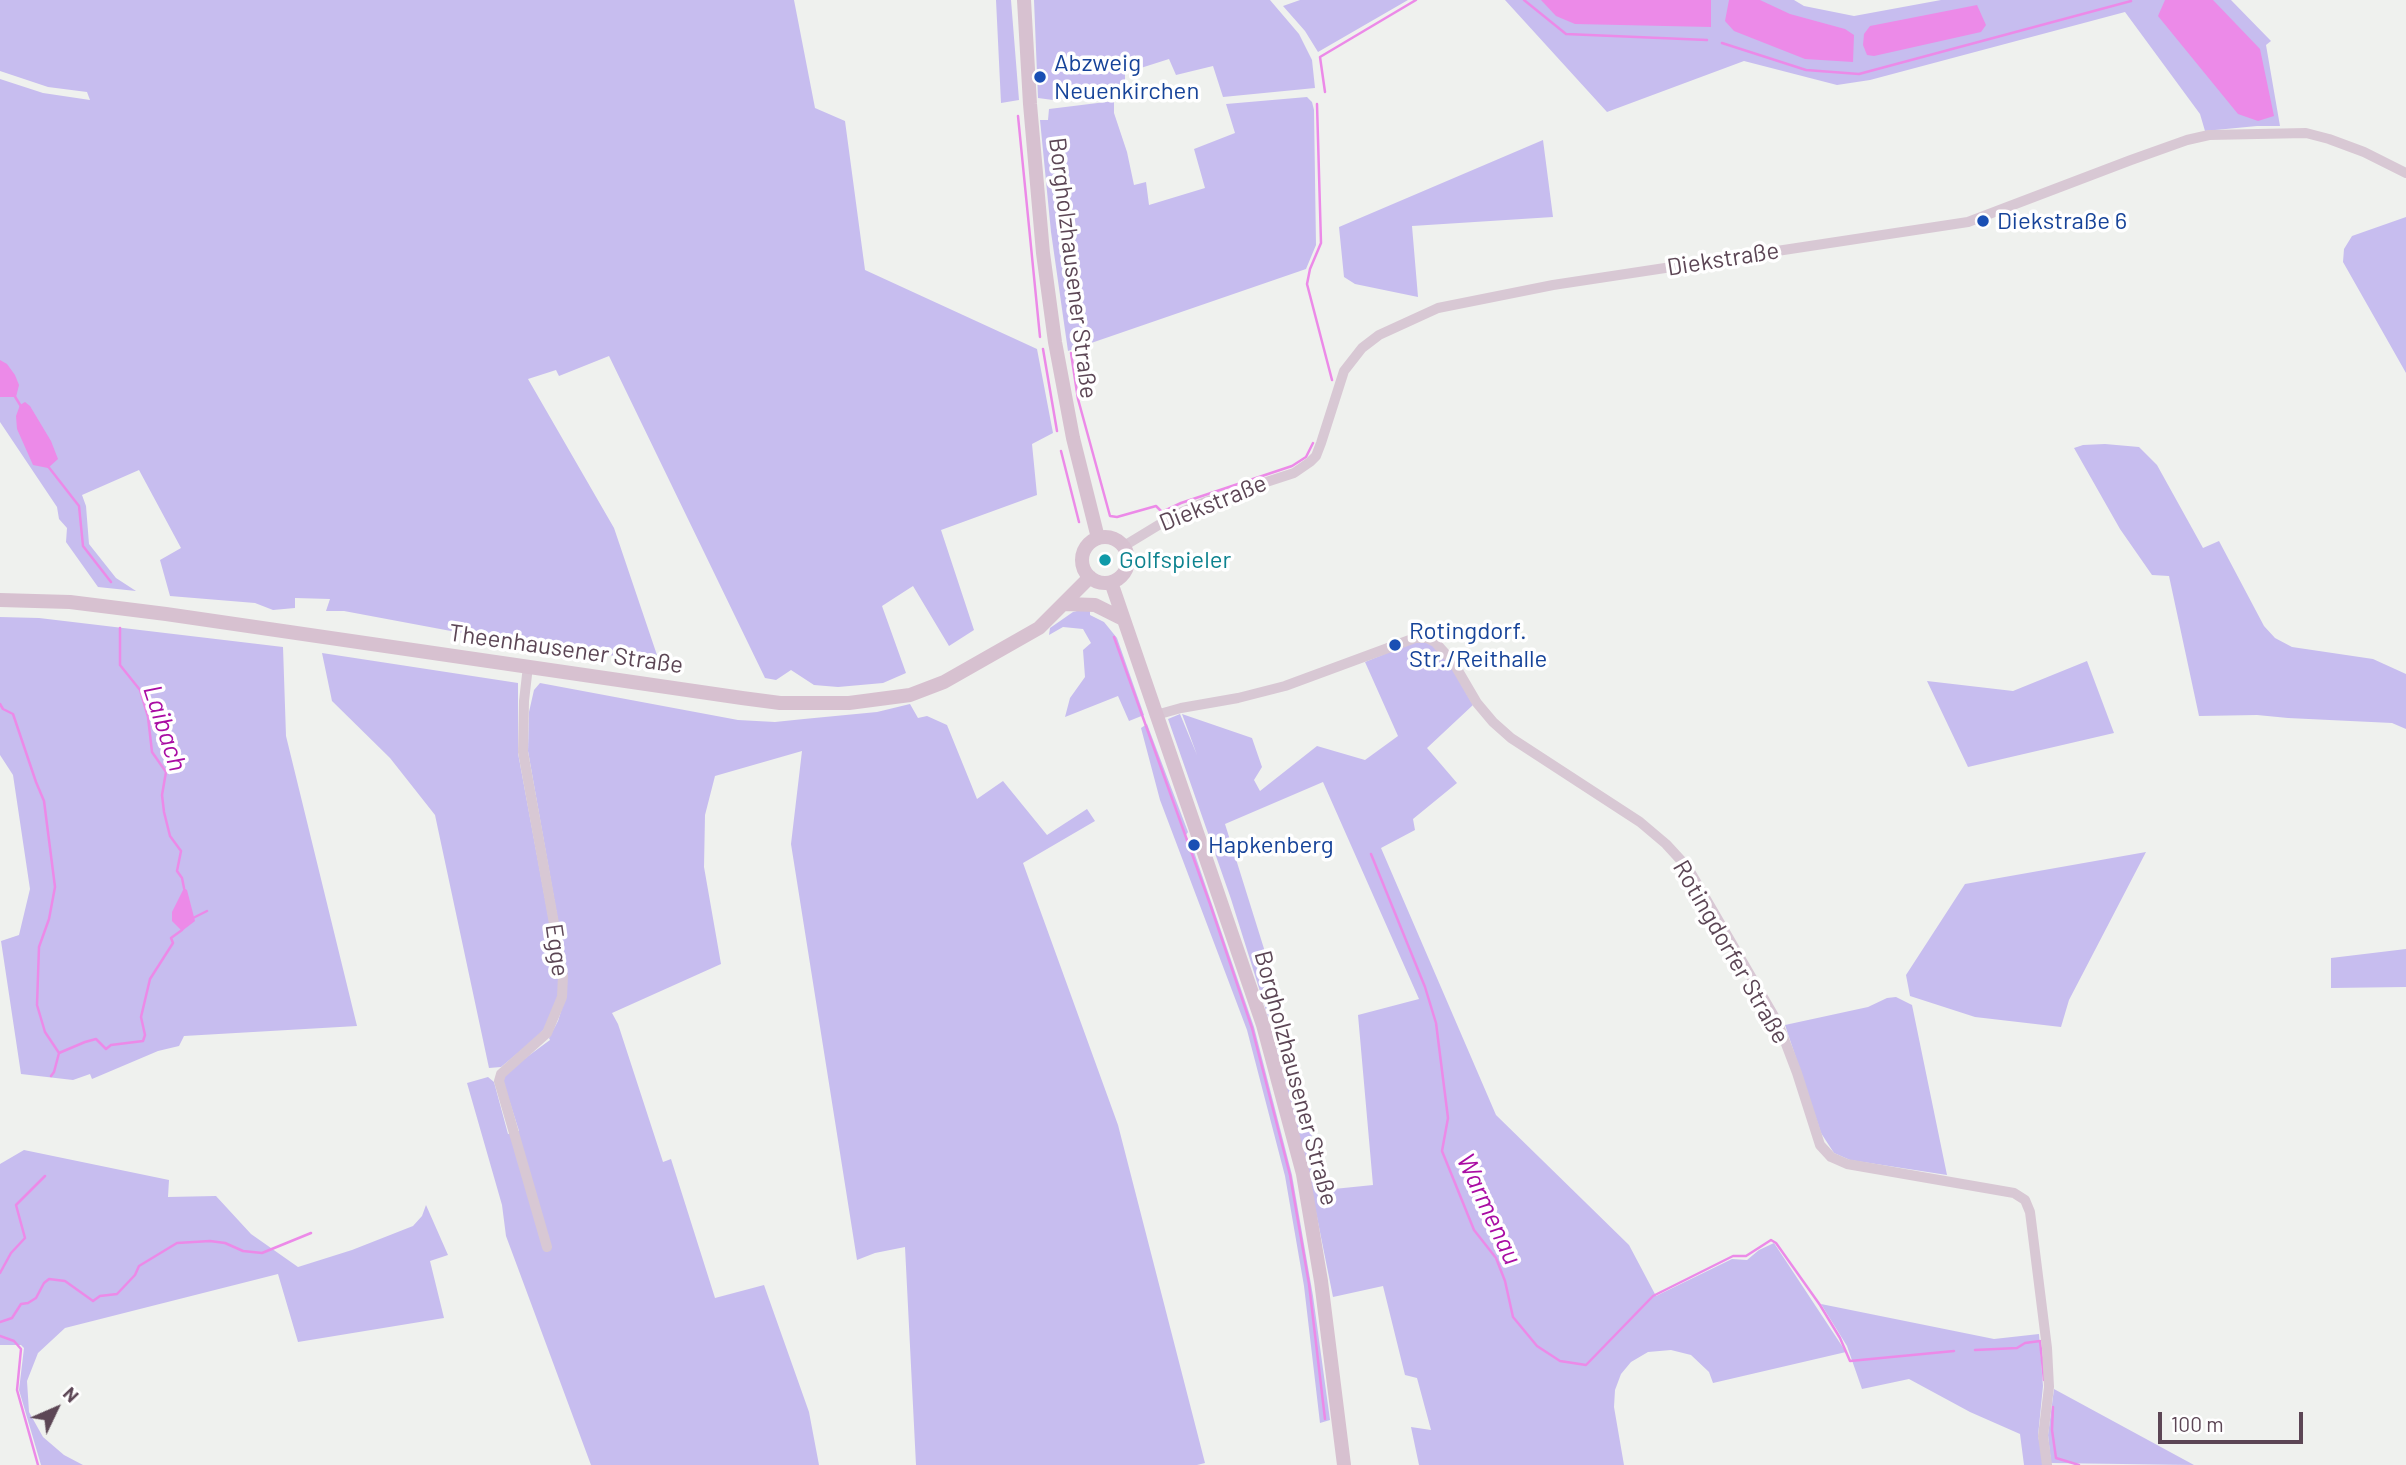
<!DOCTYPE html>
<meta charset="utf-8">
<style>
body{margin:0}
#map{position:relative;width:2406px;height:1465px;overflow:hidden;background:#eff1ee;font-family:Barlow,sans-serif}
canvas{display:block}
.north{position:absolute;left:21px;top:1374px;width:70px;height:70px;-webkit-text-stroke:5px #fff;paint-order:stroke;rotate:46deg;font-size:19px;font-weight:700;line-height:28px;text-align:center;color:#5c4655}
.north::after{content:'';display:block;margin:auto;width:24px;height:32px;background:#5c4655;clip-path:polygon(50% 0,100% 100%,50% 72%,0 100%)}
.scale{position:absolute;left:2158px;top:1412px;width:145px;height:32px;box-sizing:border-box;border:4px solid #5c4655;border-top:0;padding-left:9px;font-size:21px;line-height:24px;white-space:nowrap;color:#5c4655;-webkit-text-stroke:5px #fff;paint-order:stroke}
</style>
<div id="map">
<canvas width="2406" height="1465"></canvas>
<div class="north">N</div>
<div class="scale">100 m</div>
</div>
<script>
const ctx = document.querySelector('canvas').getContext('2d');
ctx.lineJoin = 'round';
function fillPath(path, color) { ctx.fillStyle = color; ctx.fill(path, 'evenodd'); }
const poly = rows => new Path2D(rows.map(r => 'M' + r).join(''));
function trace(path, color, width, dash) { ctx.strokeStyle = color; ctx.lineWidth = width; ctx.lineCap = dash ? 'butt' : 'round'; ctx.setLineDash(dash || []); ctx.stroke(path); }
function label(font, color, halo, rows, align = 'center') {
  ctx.font = font + ' Barlow,sans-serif'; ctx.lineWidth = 7; ctx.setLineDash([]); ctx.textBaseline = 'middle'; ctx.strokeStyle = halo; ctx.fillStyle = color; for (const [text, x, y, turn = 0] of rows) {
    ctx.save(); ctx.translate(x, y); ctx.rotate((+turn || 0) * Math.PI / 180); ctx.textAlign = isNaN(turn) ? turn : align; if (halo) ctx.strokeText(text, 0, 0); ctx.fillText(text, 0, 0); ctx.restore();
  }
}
fillPath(poly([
 [0,0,794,0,815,108,845,121,865,270,1037,349,1053,433,1032,444,1037,495,941,530,974,630,949,646,913,586,882,606,906,673,883,683,838,687,814,685,791,670,776,680,765,678,609,356,559,376,556,370,528,379,614,528,659,661,531,646,344,611,326,611,330,599,295,598,295,608,273,610,255,603,170,596,160,560,181,548,139,470,82,495,86,506,89,544,116,578,136,591,98,587,66,542,67,528,59,519,57,507,0,422,0,79,43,93,90,100,87,92,48,87,0,71],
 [996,0,1011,0,1019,100,1001,103],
 [1034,0,1270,0,1299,34,1312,60,1315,88,1223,97,1213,66,1176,75,1169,59,1125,73,1125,92,1053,100,1038,98],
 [1300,0,1408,0,1318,52,1305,31,1283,6],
 [1505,0,1794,0,1804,6,1854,16,1941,0,2231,0,2271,41,2266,45,2280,126,2257,126,2205,131,2200,114,2125,12,1870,80,1837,85,1744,61,1607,112],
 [1307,97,1312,102,1314,110,1316,245,1306,269,1068,351,1051,232,1040,120,1048,120,1049,109,1114,101,1114,113,1127,152,1134,185,1146,182,1149,205,1205,188,1194,149,1235,133,1226,104],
 [1543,140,1553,217,1412,226,1418,297,1355,284,1344,277,1339,227],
 [2406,217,2406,373,2343,262,2344,249,2352,236],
 [2105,444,2139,447,2157,465,2203,548,2219,541,2264,626,2275,638,2292,647,2373,659,2406,674,2406,729,2392,723,2288,718,2257,715,2199,716,2169,576,2152,575,2120,529,2074,448,2083,445],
 [1081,610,1090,610,1090,615,1104,622,1117,638,1144,715,1129,721,1118,696,1065,717,1070,698,1085,677,1083,650,1091,643,1083,629,1063,627,1049,635,1050,628,1073,612],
 [0,617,39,618,283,647,286,736,357,1026,184,1036,179,1046,158,1051,92,1079,90,1074,73,1080,21,1074,1,941,19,935,30,889,13,775,0,755],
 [1414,642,1427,642,1433,646,1450,665,1473,705,1427,748,1457,783,1413,819,1415,830,1381,848,1496,1115,1629,1245,1656,1296,1732,1259,1747,1260,1759,1250,1774,1243,1846,1352,1713,1383,1709,1372,1691,1355,1671,1350,1648,1352,1631,1362,1621,1374,1615,1390,1614,1407,1624,1465,1419,1465,1411,1427,1431,1430,1417,1378,1405,1375,1383,1286,1333,1297,1312,1192,1272,1029,1287,1026,1324,1190,1373,1185,1358,1015,1419,999,1323,782,1225,824,1286,1019,1269,1020,1231,899,1168,719,1180,714,1197,755,1182,714,1252,738,1262,767,1254,780,1260,791,1317,746,1365,760,1398,736,1365,662],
 [322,653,518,683,518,753,559,974,558,996,545,1028,536,1038,501,1067,489,1068,435,815,390,758,332,701],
 [2087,661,2114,733,1968,767,1927,681,2013,691],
 [540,683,738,720,775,722,804,719,877,712,910,704,918,718,927,716,947,725,977,799,1003,781,1047,835,1087,809,1095,821,1023,863,1118,1125,1205,1463,1197,1465,916,1465,905,1247,875,1253,857,1260,791,844,802,751,715,776,705,815,704,867,721,964,612,1013,618,1024,663,1162,671,1159,715,1298,764,1285,809,1412,819,1465,591,1465,506,1236,502,1205,467,1083,488,1077,494,1082,508,1134,519,1131,503,1081,505,1075,516,1065,550,1040,549,1038,558,1021,565,998,567,972,528,751,529,712,534,690],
 [1147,724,1188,832,1186,835,1189,843,1192,846,1254,1027,1292,1175,1313,1296,1330,1420,1320,1423,1304,1286,1285,1176,1247,1030,1160,800,1141,728],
 [2146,852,2069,1000,2061,1027,1975,1017,1910,996,1906,975,1965,884],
 [2406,949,2406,987,2331,988,2331,958],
 [1896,997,1912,1005,1947,1175,1850,1160,1834,1153,1821,1133,1785,1025,1868,1007,1887,998],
 [24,1150,169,1180,168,1197,216,1196,251,1234,298,1267,352,1250,413,1226,422,1216,426,1205,448,1255,430,1261,444,1318,298,1342,278,1274,65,1328,38,1353,27,1381,29,1412,43,1437,64,1455,83,1465,41,1465,19,1390,24,1348,21,1345,0,1345,0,1164],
 [1821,1304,1994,1339,2039,1334,2043,1386,2038,1436,2045,1465,2024,1465,2020,1434,1970,1412,1909,1379,1862,1389,1847,1346],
 [2054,1389,2194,1465,2051,1463,2048,1435]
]), '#c7bdef');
fillPath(poly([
 [1541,0,1711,0,1711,27,1575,24,1556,16],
 [1729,0,1760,0,1790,14,1845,29,1854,35,1853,62,1805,59,1734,31,1725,21],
 [2165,0,2213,0,2260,49,2274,116,2258,121,2238,114,2158,16],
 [1977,5,1986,25,1981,32,1874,56,1867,55,1863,45,1864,34,1870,26],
 [0,360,7,364,15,375,19,385,16,397,0,397],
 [25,402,30,406,51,441,58,459,48,468,33,465,17,429,16,416,20,405],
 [184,888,187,890,195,921,182,931,172,921,172,912]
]), '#ec8ae8');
trace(poly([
 [1524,0,1566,34,1707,40],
 [1722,43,1806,70,1859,74,2131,1],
 [1325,92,1320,57,1416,0],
 [1317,104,1321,243,1310,269,1307,284,1332,380],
 [1018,116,1040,337],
 [1043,349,1057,431],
 [1071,353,1078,399,1110,516,1117,517,1156,506,1162,512,1181,503,1292,466,1306,457,1313,443],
 [14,395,22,408],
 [1061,451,1079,522],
 [47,465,79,506,83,546,111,582],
 [120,628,120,665,140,690,148,717,152,752,166,772,162,795,164,812,170,836,181,851,177,871,182,878,184,888],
 [1114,637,1210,904,1252,1028,1290,1175,1309,1284,1325,1419],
 [0,704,3,709,13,714,36,782,44,801,55,887,49,919,39,947,37,1005,45,1032,59,1053],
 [1371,854,1425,987,1436,1023,1448,1118,1442,1151,1474,1230,1496,1258,1505,1281,1513,1317,1537,1346,1560,1361,1586,1365,1653,1296,1733,1256,1746,1256,1771,1240,1776,1243,1820,1305,1840,1338,1850,1361,1954,1351],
 [191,919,207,911],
 [51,1076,54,1072,59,1053,85,1042,96,1039,106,1049,111,1045,143,1041,145,1035,141,1017,150,979,173,943,171,938,182,930],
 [0,1273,11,1253,25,1238,16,1205,45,1176],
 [0,1322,12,1318,21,1304,28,1303,36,1298,44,1283,49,1279,65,1281,93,1301,100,1296,117,1294,135,1275,139,1266,177,1243,210,1241,225,1243,243,1251,262,1253,311,1233],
 [0,1336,14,1341,21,1349,17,1390,38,1465],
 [1975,1350,2017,1348,2025,1343,2040,1341,2044,1380],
 [2053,1407,2052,1430,2056,1458,2079,1465]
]), '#ec8ae8', 2.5);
trace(poly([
 [1124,546,1175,515,1205,502,1294,473,1310,462,1316,456,1321,443,1344,371,1362,348,1379,335,1438,308,1553,285,1968,222,2131,160,2187,140,2209,135,2306,133,2329,139,2364,152,2406,173],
 [528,666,524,701,523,752,557,940,563,976,562,997,547,1033,501,1074,499,1081,547,1247],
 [1156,715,1181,708,1238,698,1285,686,1415,638,1427,638,1435,642,1453,662,1477,703,1493,722,1511,738,1640,822,1666,844,1688,868,1778,1023,1797,1073,1820,1145,1831,1157,1847,1164,2014,1193,2025,1200,2030,1212,2047,1348,2049,1387,2043,1436,2047,1465]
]), '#d8c8d4', 10);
trace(poly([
 [1024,0,1030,104,1043,253,1055,342,1073,438,1098,538],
 '1082 560a23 23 0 1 1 46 0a23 23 0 1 1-46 0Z',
 [1111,582,1263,1025,1303,1174,1321,1281,1344,1465],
 [0,600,70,602,166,614,742,698,780,703,849,703,910,695,944,682,1039,628,1090,577],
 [1065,604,1095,605,1123,619]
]), '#d7c1d0', 14);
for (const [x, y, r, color] of [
 [1040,77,7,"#1a4fb4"],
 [1983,221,7,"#1a4fb4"],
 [1105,560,7,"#0f9aa8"],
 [1395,645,7,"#1a4fb4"],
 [1194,845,7,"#1a4fb4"]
]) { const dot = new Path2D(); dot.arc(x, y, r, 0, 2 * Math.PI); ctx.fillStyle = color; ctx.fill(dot); trace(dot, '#fff', 2.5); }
label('24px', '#164399', '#fff', [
 ["Abzweig",1054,63],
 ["Neuenkirchen",1054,91],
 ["Diekstraße 6",1997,221],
 ["Rotingdorf.",1409,631],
 ["Str./Reithalle",1409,659],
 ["Hapkenberg",1208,845]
], 'left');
label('24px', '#5c4655', '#fff', [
 ["Diekstraße",1723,259,-9],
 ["Borgholzhausener Straße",1073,268,83],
 ["Diekstraße",1213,503,-22],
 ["Theenhausener Straße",566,649,8],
 ["Egge",557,950,82],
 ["Rotingdorfer Straße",1731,952,60],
 ["Borgholzhausener Straße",1296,1078,75]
]);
label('24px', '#0d838f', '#fff', [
 ["Golfspieler",1119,560]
], 'left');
label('italic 26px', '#a90ca3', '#fff', [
 ["Laibach",165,728,72],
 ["Warmenau",1489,1209,65]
]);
</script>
